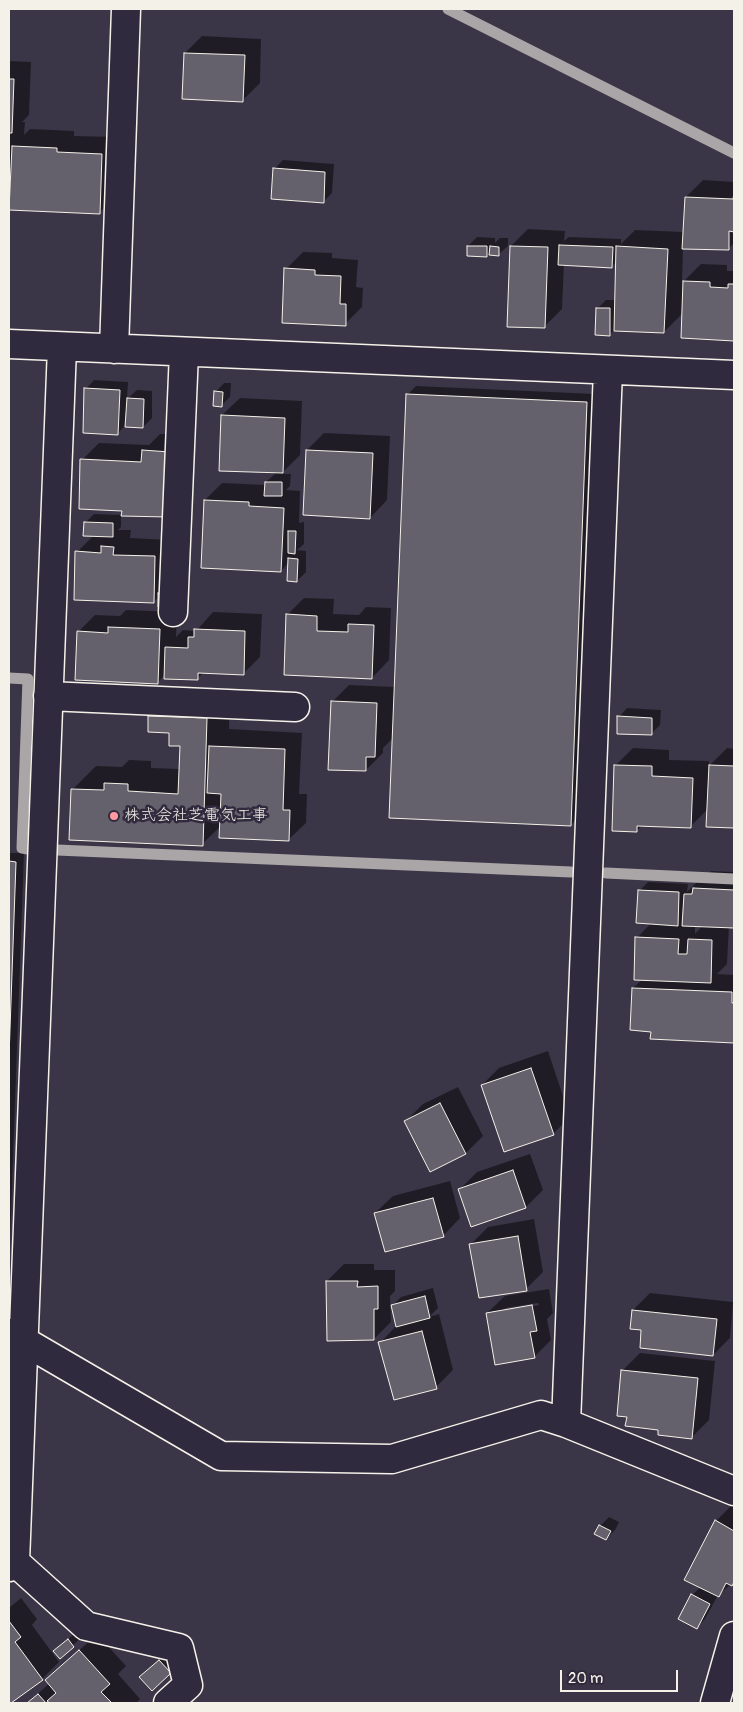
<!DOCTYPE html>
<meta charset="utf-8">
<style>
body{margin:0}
#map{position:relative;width:743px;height:1712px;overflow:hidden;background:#3b3647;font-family:Pangolin,sans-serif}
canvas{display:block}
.frame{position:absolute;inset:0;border:10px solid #f4f1e8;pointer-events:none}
.scale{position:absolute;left:560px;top:1670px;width:118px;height:22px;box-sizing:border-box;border:2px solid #f4f1e8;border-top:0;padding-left:6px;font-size:15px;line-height:18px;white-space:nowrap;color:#f4f1e8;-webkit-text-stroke:4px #2f2a3d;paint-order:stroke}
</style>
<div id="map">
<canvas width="743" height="1712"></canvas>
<div class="frame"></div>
<div class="scale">20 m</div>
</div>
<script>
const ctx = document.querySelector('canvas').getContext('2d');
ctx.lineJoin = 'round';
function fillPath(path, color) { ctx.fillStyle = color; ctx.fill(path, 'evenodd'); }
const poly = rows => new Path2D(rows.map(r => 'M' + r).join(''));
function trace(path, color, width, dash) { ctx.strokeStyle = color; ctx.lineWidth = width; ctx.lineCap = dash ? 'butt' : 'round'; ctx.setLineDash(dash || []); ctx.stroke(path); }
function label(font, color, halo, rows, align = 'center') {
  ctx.font = font + ' Pangolin,"Klee One",sans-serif'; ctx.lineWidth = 5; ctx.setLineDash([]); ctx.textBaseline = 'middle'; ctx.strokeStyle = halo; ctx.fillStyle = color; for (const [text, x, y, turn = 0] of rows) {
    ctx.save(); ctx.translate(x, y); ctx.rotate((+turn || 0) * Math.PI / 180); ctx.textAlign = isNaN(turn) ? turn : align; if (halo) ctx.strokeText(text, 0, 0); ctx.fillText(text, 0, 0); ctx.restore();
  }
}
fillPath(poly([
 [202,36,261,39,260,83,243,100,185,53],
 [9,61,31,62,29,115,22,122,25,122,24,135,30,129,74,131,74,136,118,137,116,196,99,213,11,204,9,206],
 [283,160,334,164,332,193,323,202,274,169],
 [703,180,734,182,734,243,728,249,683,248,682,283,701,264,727,265,727,271,734,271,734,339,682,337,683,313,664,332,614,330,609,335,598,308,606,300,616,300,617,261,612,266,564,264,562,309,545,326,511,246,528,229,565,231,564,241,569,237,621,239,621,244,635,230,684,232,686,197],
 [477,237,495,238,495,243,500,238,508,238,508,246,499,254,489,254,486,256,468,246],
 [303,252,332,253,332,258,358,260,356,287,363,288,362,307,345,324,286,269],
 [94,380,128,382,127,399,137,390,152,391,152,418,143,427,125,426,117,434,86,389],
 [224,383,231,383,230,397,221,406,216,392],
 [416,386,595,394,579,816,571,825,393,738,383,748,383,753,366,770,332,702,349,685,395,687,407,395],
 [240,398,302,401,300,455,281,474,291,474,290,486,286,490,300,491,299,523,304,522,304,544,297,550,306,551,306,572,297,581,289,562,281,571,205,500,222,483,266,485,266,482,277,472,222,415],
 [324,433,390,436,387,500,370,518,307,450],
 [160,434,187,435,123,509,82,460,99,443,149,445],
 [94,514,121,515,121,527,118,530,131,530,130,538,172,540,173,585,153,602,77,552,94,535,85,523],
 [304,598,334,599,333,614,359,615,366,607,391,608,389,660,372,678,287,615],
 [126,610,177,612,176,637,183,630,196,631,213,612,262,614,260,657,243,674,204,672,197,679,165,675,158,682,78,632,95,615,120,616],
 [173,693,230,695,229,729,302,733,299,794,307,794,306,823,288,840,221,826,202,844,72,790,96,766,122,767,129,760,151,761,151,768,180,769,181,745,170,732,149,716],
 [627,708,661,710,660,725,651,734,619,717],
 [633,748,669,750,669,760,709,761,709,766,727,748,734,749,734,827,707,825,708,809,690,827,643,825,636,831,616,765],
 [9,853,24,853,9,1270],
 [711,871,734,872,734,927,729,926,727,964,717,974,734,975,734,1042,652,1038,652,1030,633,988,643,979,637,938,651,923,639,891,648,882,688,884,687,892,702,877,705,877],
 [695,925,703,925,695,934],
 [548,1051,570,1117,553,1134,482,1085,499,1068],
 [458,1087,483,1136,466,1153,431,1171,406,1121,423,1104],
 [530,1154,543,1190,526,1207,472,1225,460,1189,477,1172],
 [450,1181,460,1218,443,1236,375,1213,393,1196],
 [534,1219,543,1272,526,1289,471,1244,488,1227],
 [344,1264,374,1264,374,1270,395,1270,395,1291,390,1296,391,1322,374,1339,327,1281],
 [433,1288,438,1308,429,1317,439,1314,453,1370,436,1387,380,1343,397,1325,392,1306,401,1297],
 [549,1289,553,1313,547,1319,551,1340,534,1357,487,1313,505,1296],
 [538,1303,539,1305,505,1311,505,1308],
 [650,1293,733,1302,730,1338,713,1355,642,1329,633,1310],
 [640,1353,715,1361,709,1420,692,1437,659,1429,628,1416,623,1370],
 [733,1504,734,1505,734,1582,718,1595,705,1619,696,1628,692,1595,701,1587,716,1521],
 [609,1517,619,1522,615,1530,606,1539,600,1526],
 [21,1598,37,1619,32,1625,59,1662,42,1679,9,1703,9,1608],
 [77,1631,82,1637,60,1657,64,1643],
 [97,1634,126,1666,118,1674,140,1699,136,1703,27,1703,50,1683,47,1680],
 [168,1652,179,1663,152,1689,150,1669]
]), '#0007');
trace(poly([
 [448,9,734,153],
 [9,678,28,679,22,848,28,849],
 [57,850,571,872],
 [606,873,734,879]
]), '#aaa6a7', 11);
const building = poly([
 [184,53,245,55,243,102,182,99,184,53],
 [9,79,14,79,12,133,9,133,9,79],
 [12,146,57,148,57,152,102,154,100,214,9,210,12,146],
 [273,168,325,172,324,203,271,199,273,168],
 [734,193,734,232,729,231,729,250,682,249,685,197,733,199,734,193],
 [559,245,613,247,612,268,558,265,559,245],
 [467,246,487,246,487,257,467,256,467,246],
 [490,246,499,247,499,256,489,255,490,246],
 [510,246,548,247,545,328,507,327,510,246],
 [616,246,668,249,664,333,614,331,616,246],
 [284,268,315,270,315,275,341,276,340,304,346,304,346,326,282,323,284,268],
 [683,281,710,282,710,287,728,288,728,284,734,284,734,341,681,338,683,281],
 [596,308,610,308,610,336,595,335,596,308],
 [84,388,120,390,118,435,83,433,84,388],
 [214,391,223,392,222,407,213,406,214,391],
 [406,394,587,402,571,826,389,818,406,394],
 [127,398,144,399,143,428,125,427,127,398],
 [221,415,285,418,283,473,219,471,221,415],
 [142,450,170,452,168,517,121,516,122,511,79,509,80,459,141,462,142,450],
 [306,450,373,453,370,519,303,515,306,450],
 [265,482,282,482,282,496,264,496,265,482],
 [204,500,249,502,249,506,284,508,281,572,201,568,204,500],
 [84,522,113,523,113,537,83,536,84,522],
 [288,531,296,531,295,554,288,553,288,531],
 [101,546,114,547,113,555,155,556,154,603,74,600,75,551,101,553,101,546],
 [288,558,298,559,297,582,287,581,288,558],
 [158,593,165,593,164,607,158,607,158,593],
 [286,614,317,616,317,631,348,632,348,624,374,625,372,679,284,675,286,614],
 [108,627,160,629,158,684,75,680,77,631,108,633,108,627],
 [194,629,245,631,244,675,198,673,198,680,164,679,165,647,188,648,188,637,194,637,194,629],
 [331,701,377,703,375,757,366,757,366,771,328,770,331,701],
 [148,716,207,718,203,846,69,840,71,789,104,790,104,783,128,784,128,791,178,794,180,746,169,746,169,733,148,732,148,716],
 [617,716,652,718,652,735,617,734,617,716],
 [209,746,285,749,283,810,290,810,289,841,219,838,221,794,207,793,209,746],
 [614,765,652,766,652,776,693,778,691,828,637,826,637,832,612,831,614,765],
 [709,765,734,766,734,828,706,827,709,765],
 [9,861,16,862,9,1057,9,861],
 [693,888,734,890,734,928,682,926,684,894,692,894,693,888],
 [638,890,679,892,678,926,636,923,638,890],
 [635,937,679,939,678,954,687,954,688,939,712,940,711,983,634,980,635,937],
 [632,988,732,992,732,1003,734,1003,734,1043,650,1039,651,1032,630,1030,632,988],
 [531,1068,554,1135,504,1152,481,1085,531,1068],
 [440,1103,466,1154,430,1172,404,1121,440,1103],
 [513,1170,526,1208,471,1227,458,1189,513,1170],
 [433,1198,444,1237,385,1252,374,1213,433,1198],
 [518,1236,527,1291,479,1298,469,1244,518,1236],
 [326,1281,358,1281,357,1287,378,1286,378,1309,374,1309,374,1340,327,1341,326,1281],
 [425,1296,430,1318,396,1327,391,1305,425,1296],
 [532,1305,537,1331,530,1332,535,1358,495,1365,486,1313,532,1305],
 [632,1310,717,1319,713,1356,640,1348,641,1330,630,1329,632,1310],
 [422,1331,437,1389,394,1400,378,1342,422,1331],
 [621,1370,698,1378,692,1439,658,1435,658,1430,625,1426,627,1417,617,1416,621,1370],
 [715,1520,734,1531,734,1582,732,1586,726,1583,719,1597,684,1580,715,1520],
 [599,1525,611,1531,606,1540,594,1534,599,1525],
 [691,1594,710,1604,697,1629,678,1619,691,1594],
 [9,1621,21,1637,15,1642,43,1680,11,1703,9,1703,9,1621],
 [68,1639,74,1647,60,1659,53,1651,68,1639],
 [79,1650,110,1684,101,1692,112,1703,50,1703,47,1701,56,1693,45,1680,79,1650],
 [159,1660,171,1673,152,1691,139,1677,159,1660],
 [38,1694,46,1703,27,1703,38,1694]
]);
fillPath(building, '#65616c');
trace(building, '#f4f1e8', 1);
const minor = poly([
 [9,344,734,375],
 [114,349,126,9],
 [173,612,184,352],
 [48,696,295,707],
 [10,1333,221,1456,392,1459,541,1415,566,1423,734,1491],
 [566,1423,608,370],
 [15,1562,86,1626,179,1648,188,1685,168,1703],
 [9,1567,15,1562,62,347],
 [715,1703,734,1636]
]);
trace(minor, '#f4f1e8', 31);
trace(minor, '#2f2a3d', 28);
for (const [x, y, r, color] of [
 [114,816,5,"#ff9aa2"]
]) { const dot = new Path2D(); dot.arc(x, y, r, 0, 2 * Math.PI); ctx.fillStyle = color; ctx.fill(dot); trace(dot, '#2f2a3d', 2); }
label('16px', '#f4f1e8', '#2f2a3d', [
 ["株式会社芝電気工事",124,816]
], 'left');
</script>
